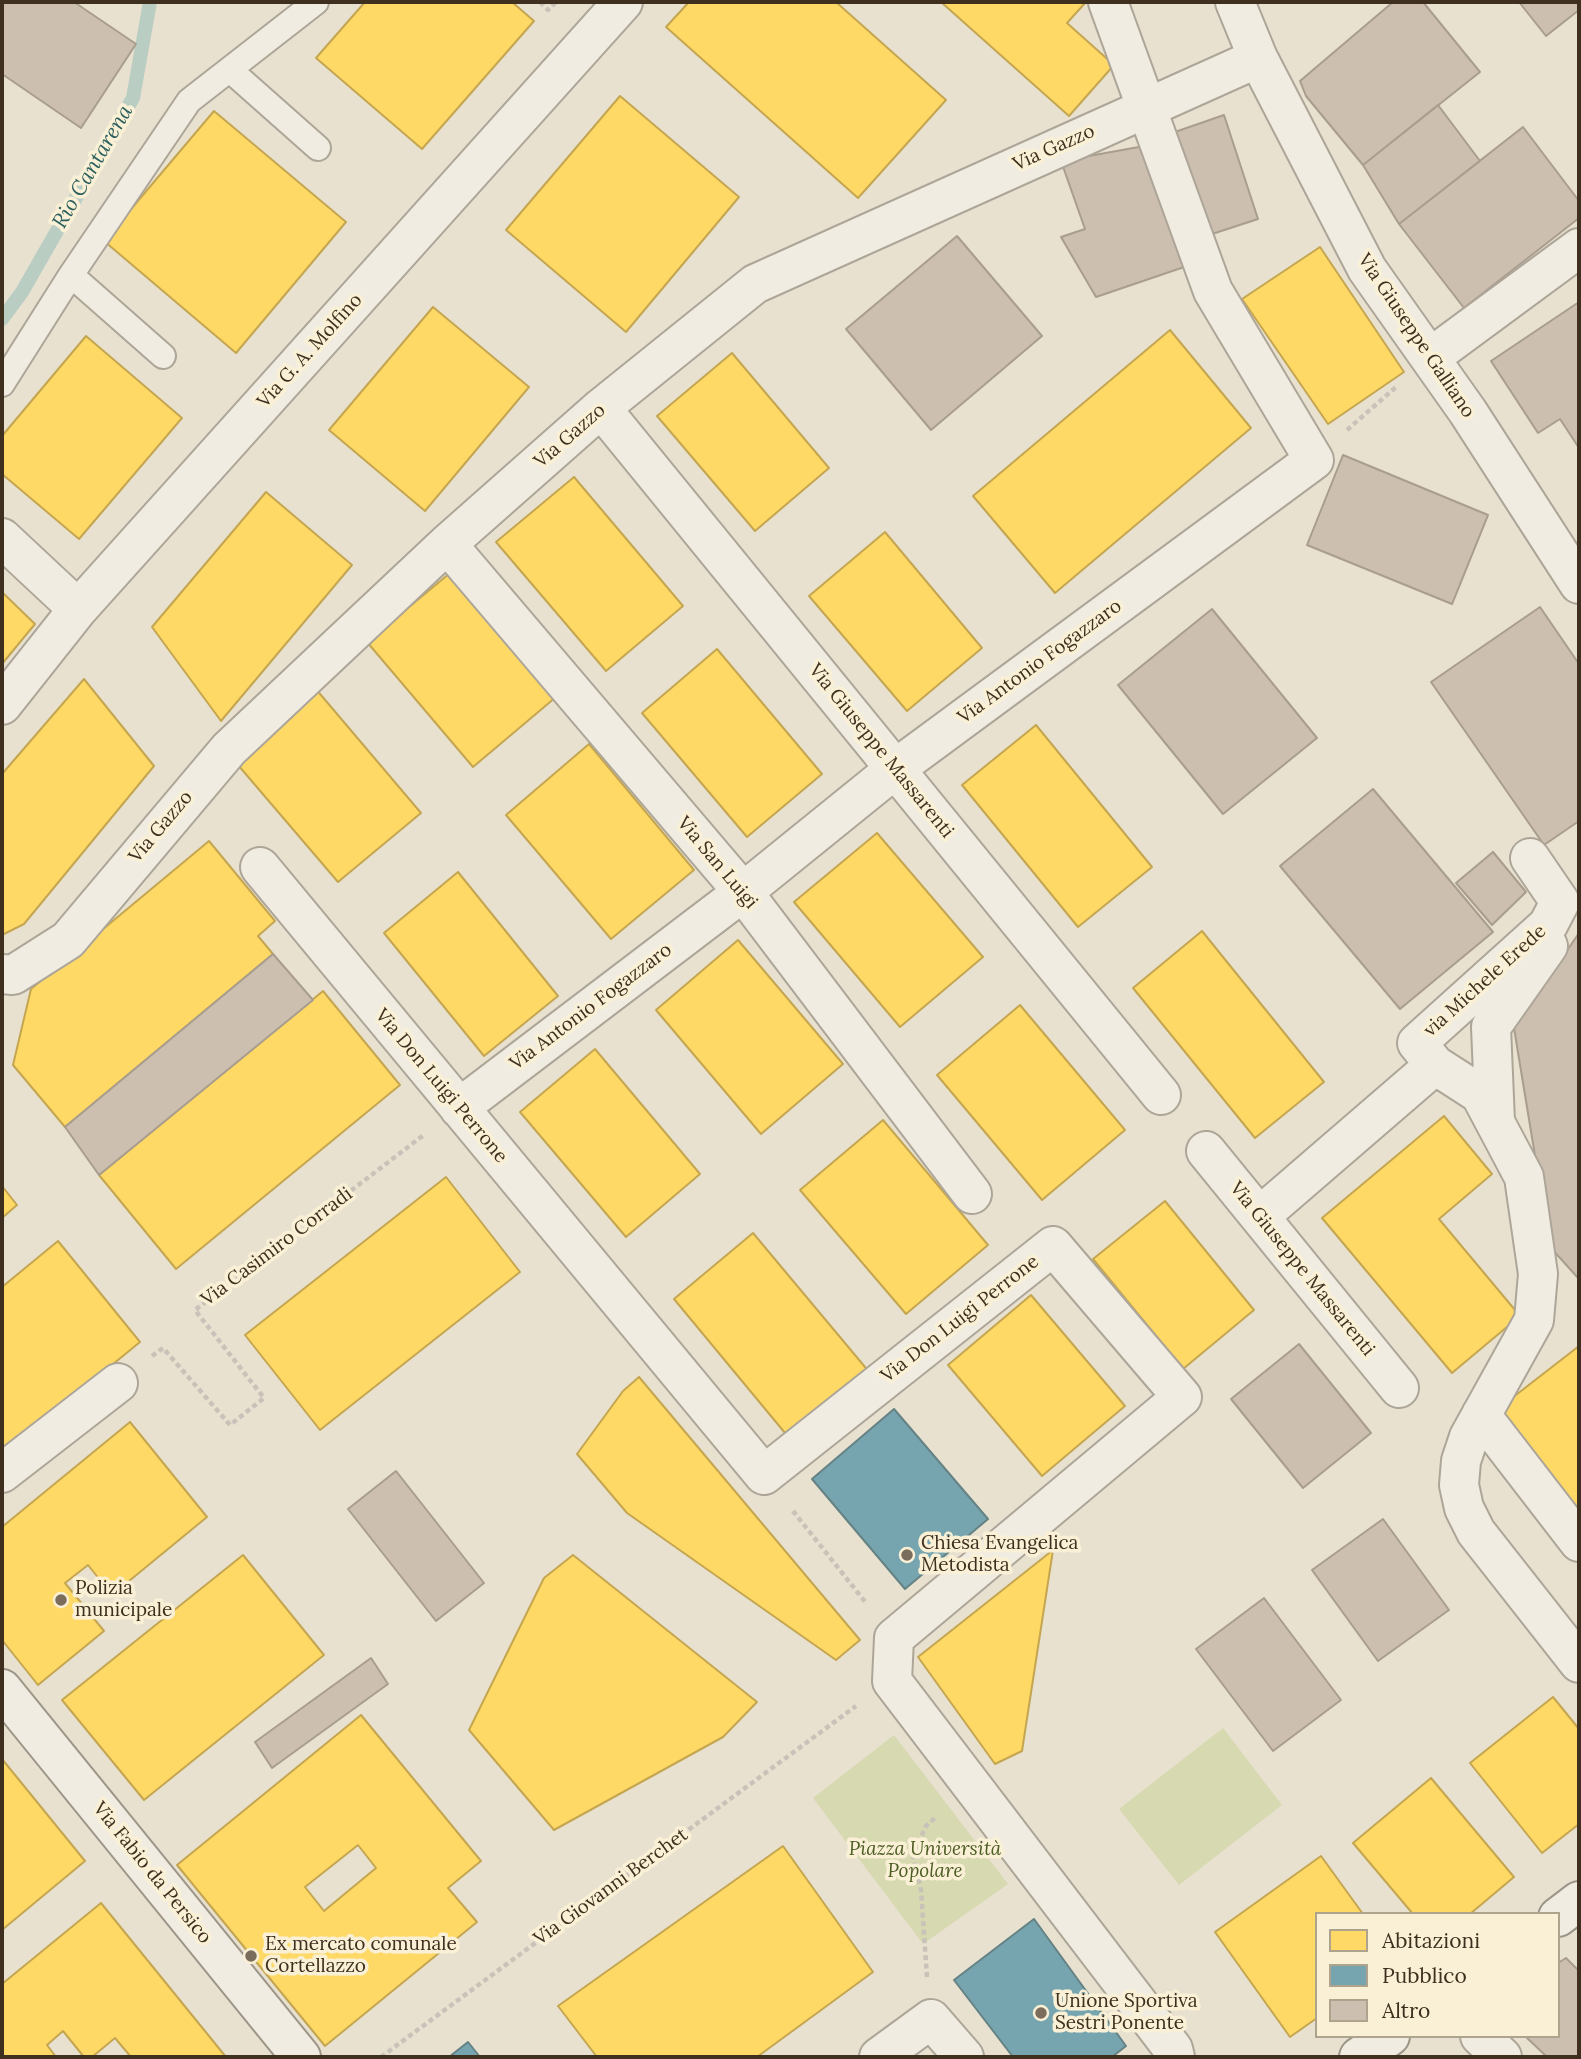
<!DOCTYPE html>
<meta charset="utf-8">
<style>
body{margin:0}
#map{position:relative;width:1581px;height:2059px;overflow:hidden;background:#e8e1d0;font-family:Lora,serif}
canvas{display:block}
.frame{position:absolute;inset:0;border:4px solid #3e2f1e;pointer-events:none}
.legend{position:absolute;left:1315px;top:1912px;width:245px;height:126px;box-sizing:border-box;background:#f9f0d6;border:2px solid #aea38c;margin:0;padding:9px 12px;list-style:none;font-size:21px;color:#3e2f1e}
.legend li{display:flex;align-items:center;gap:14px;height:35px}
.legend b{width:35px;border:2px solid #aea38c}
</style>
<div id="map">
<canvas width="1581" height="2059"></canvas>
<div class="frame"></div>
<ul class="legend">
<li><b style="height:19px;background:#ffd966"></b>Abitazioni</li>
<li><b style="height:19px;background:#76a5af"></b>Pubblico</li>
<li><b style="height:19px;background:#ccbfb0"></b>Altro</li>
</ul>
</div>
<script>
const ctx = document.querySelector('canvas').getContext('2d');
ctx.lineJoin = 'round';
function fillPath(path, color) { ctx.fillStyle = color; ctx.fill(path, 'evenodd'); }
const poly = rows => new Path2D(rows.map(r => 'M' + r).join(''));
function trace(path, color, width, dash) { ctx.strokeStyle = color; ctx.lineWidth = width; ctx.lineCap = dash ? 'butt' : 'round'; ctx.setLineDash(dash || []); ctx.stroke(path); }
function label(font, color, halo, rows, align = 'center') {
  ctx.font = font + ' Lora,serif'; ctx.lineWidth = 7; ctx.setLineDash([]); ctx.textBaseline = 'middle'; ctx.strokeStyle = halo; ctx.fillStyle = color; for (const [text, x, y, turn = 0] of rows) {
    ctx.save(); ctx.translate(x, y); ctx.rotate((+turn || 0) * Math.PI / 180); ctx.textAlign = isNaN(turn) ? turn : align; if (halo) ctx.strokeText(text, 0, 0); ctx.fillText(text, 0, 0); ctx.restore();
  }
}
fillPath(poly([
 [1223,1728,1282,1805,1179,1885,1119,1809],
 [894,1735,1008,1884,923,1944,813,1798]
]), '#d7d9b1');
const homes = poly([
 [365,2,512,2,534,21,422,149,316,58,365,2],
 [689,2,836,2,946,100,858,198,666,27,689,2],
 [941,2,1086,2,1067,23,1114,65,1069,116,941,2],
 [620,96,739,197,626,332,506,230,620,96],
 [214,111,346,222,236,353,104,241,214,111],
 [1320,247,1404,372,1328,424,1242,299,1320,247],
 [433,307,529,387,425,511,329,430,433,307],
 [1170,330,1251,428,1055,593,973,496,1170,330],
 [86,336,182,418,79,539,2,474,2,436,86,336],
 [732,353,829,468,755,531,657,416,732,353],
 [574,477,683,606,606,671,496,542,574,477],
 [266,492,352,565,221,721,152,627,266,492],
 [885,532,982,648,907,711,809,596,885,532],
 [450,573,556,697,473,767,367,642,450,573],
 [2,592,35,624,2,664,2,592],
 [717,649,822,774,747,837,642,713,717,649],
 [84,679,154,766,24,924,2,935,2,774,84,679],
 [315,688,421,813,338,882,232,758,315,688],
 [1036,725,1152,867,1078,927,962,785,1036,725],
 [589,744,694,870,611,939,506,815,589,744],
 [877,833,983,957,900,1027,794,902,877,833],
 [209,841,275,921,258,936,273,954,65,1127,13,1065,31,989,209,841],
 [458,872,558,996,484,1056,384,933,458,872],
 [1202,931,1324,1082,1255,1138,1133,988,1202,931],
 [738,940,843,1064,761,1134,656,1010,738,940],
 [323,991,400,1085,176,1269,99,1175,323,991],
 [1020,1005,1125,1130,1042,1200,937,1075,1020,1005],
 [595,1049,700,1174,626,1237,520,1112,595,1049],
 [1444,1116,1492,1174,1439,1219,1520,1316,1452,1373,1322,1218,1444,1116],
 [883,1120,988,1245,906,1314,800,1190,883,1120],
 [446,1177,520,1272,320,1430,245,1335,446,1177],
 [2,1186,17,1205,2,1218,2,1186],
 [1165,1201,1254,1310,1183,1369,1093,1259,1165,1201],
 [753,1233,870,1373,790,1439,674,1299,753,1233],
 [58,1241,140,1342,2,1455,2,1287,58,1241],
 [1031,1295,1125,1406,1042,1476,948,1365,1031,1295],
 [1579,1346,1579,1522,1494,1412,1579,1346],
 [639,1377,860,1640,836,1660,627,1513,577,1454,623,1391,639,1377],
 [130,1422,207,1517,112,1595,88,1565,65,1583,104,1631,38,1685,2,1640,2,1527,130,1422],
 [1053,1550,1022,1751,995,1764,918,1657,1053,1550],
 [243,1555,324,1655,144,1800,62,1700,243,1555],
 [573,1555,757,1702,723,1737,554,1830,469,1730,544,1578,573,1555],
 [1553,1697,1579,1729,1579,1824,1542,1853,1470,1763,1553,1697],
 [361,1715,481,1861,448,1888,477,1922,325,2046,177,1865,361,1715],
 [358,1845,376,1868,324,1911,305,1887,358,1845],
 [2,1759,85,1861,2,1930,2,1759],
 [1431,1778,1514,1877,1470,1914,1413,1914,1353,1843,1431,1778],
 [783,1846,873,1972,757,2057,597,2057,558,2006,783,1846],
 [1321,1856,1363,1914,1317,1914,1317,2018,1290,2037,1215,1932,1321,1856],
 [101,1903,226,2057,131,2057,115,2038,92,2057,84,2057,63,2031,47,2045,56,2057,2,2057,2,1984,101,1903]
]);
fillPath(homes, '#ffd966');
trace(homes, '#c5a650', 2);
const public = poly([
 [894,1409,988,1519,905,1589,812,1479,894,1409],
 [1034,1919,1126,2046,1112,2057,1013,2057,954,1980,1034,1919],
 [468,2042,480,2057,449,2057,468,2042]
]);
fillPath(public, '#76a5af');
trace(public, '#658284', 2);
trace(poly([
 [2,319,22,292,133,98,150,2]
]), '#bacdc3', 14);
const building = poly([
 [2,2,74,2,136,44,81,128,2,74,2,2],
 [1393,2,1423,2,1480,72,1363,165,1306,96,1300,81,1393,2],
 [1519,2,1579,2,1579,10,1546,36,1519,2],
 [1438,105,1480,161,1399,224,1363,165,1438,105],
 [1224,115,1258,219,1206,236,1172,133,1224,115],
 [1523,127,1579,201,1579,218,1464,308,1399,224,1523,127],
 [1150,145,1193,264,1096,297,1061,237,1085,229,1061,161,1150,145],
 [957,236,1042,336,931,430,846,329,957,236],
 [1579,302,1579,448,1560,419,1538,433,1491,361,1579,302],
 [1343,455,1488,515,1452,604,1307,545,1343,455],
 [1540,607,1579,664,1579,821,1544,845,1431,682,1540,607],
 [1212,609,1317,738,1223,814,1118,685,1212,609],
 [1373,789,1493,932,1400,1009,1280,866,1373,789],
 [1493,852,1526,892,1492,925,1456,883,1493,852],
 [1579,933,1579,1279,1550,1247,1514,1028,1579,933],
 [273,954,313,1000,99,1175,65,1127,273,954],
 [1299,1344,1371,1433,1303,1488,1231,1399,1299,1344],
 [396,1471,484,1583,436,1621,348,1509,396,1471],
 [1383,1519,1449,1610,1378,1661,1312,1570,1383,1519],
 [1264,1598,1341,1700,1273,1751,1196,1649,1264,1598],
 [371,1658,388,1684,272,1768,255,1742,371,1658],
 [1566,1958,1579,1971,1579,2057,1547,2057,1525,2036,1558,2036,1558,1963,1566,1958]
]);
fillPath(building, '#ccbfb0');
trace(building, '#a99d8e', 2);
const lane = poly([
 [230,70,318,148],
 [71,275,163,356],
 [2,384,71,275,189,101,316,2]
]);
const street = poly([
 [1235,2,1258,58,1367,269,1468,412,1579,584],
 [1431,357,1579,248],
 [601,408,1161,1095],
 [2,538,78,609],
 [447,544,743,892,972,1194],
 [2,705,78,609,623,2],
 [260,867,764,1475,1053,1246,1182,1397,894,1638,892,1681,1173,2049,1175,2057],
 [2,974,13,975,68,940,229,749,447,544,601,408,755,284,1258,58],
 [1435,1065,1417,1043,1548,925,1560,902,1530,858],
 [459,1108,743,892,895,769,1314,460,1213,291,1108,2],
 [1495,1122,1491,1027,1548,946],
 [1206,1151,1399,1388],
 [1260,1216,1435,1065,1480,1094,1524,1177,1538,1274,1534,1320,1469,1437,1461,1461,1459,1485,1464,1508,1476,1532,1579,1663],
 [1481,1415,1579,1542],
 [2,1473,118,1383],
 [1480,2036,1502,2057],
 [879,2057,931,2019,964,2057]
]);
const secondary = poly([
 [2,1689,301,2057],
 [1558,1917,1579,1901],
 [1359,2057,1390,2036]
]);
trace(lane, '#ada698', 28);
trace(street, '#ada698', 42);
trace(secondary, '#9d9588', 42);
trace(poly([
 [540,2,548,10,556,2],
 [1347,430,1396,387],
 [152,1356,163,1348,230,1425,264,1398,195,1310,425,1134],
 [793,1511,866,1603],
 [927,1977,921,1890,913,1855,926,1826,937,1816],
 [381,2057,856,1706]
]), '#c8c2b8', 4.5, [5, 3.5]);
trace(lane, '#f0ece2', 24);
trace(street, '#f0ece2', 38);
trace(secondary, '#f0ece2', 38);
for (const [x, y, r, color] of [
 [907,1555,7,"#7a6d5c"],
 [61,1600,7,"#7a6d5c"],
 [251,1956,7,"#7a6d5c"],
 [1041,2013,7,"#7a6d5c"]
]) { const dot = new Path2D(); dot.arc(x, y, r, 0, 2 * Math.PI); ctx.fillStyle = color; ctx.fill(dot); trace(dot, '#f9f0d6', 2.5); }
label('19px', '#3e2f1e', '#f9f0d6', [
 ["Via Gazzo",1054,148,-24],
 ["Via Giuseppe Galliano",1416,336,56],
 ["Via G. A. Molfino",310,351,-48],
 ["Via Gazzo",570,436,-41],
 ["Via Antonio Fogazzaro",1040,662,-36],
 ["Via Giuseppe Massarenti",881,751,51],
 ["Via Gazzo",161,827,-50],
 ["Via San Luigi",717,863,50],
 ["via Michele Erede",1485,981,-42],
 ["Via Antonio Fogazzaro",591,1007,-37],
 ["Via Don Luigi Perrone",441,1086,50],
 ["Via Casimiro Corradi",277,1247,-37],
 ["Via Giuseppe Massarenti",1302,1269,51],
 ["Via Don Luigi Perrone",960,1319,-38],
 ["Via Fabio da Persico",152,1873,51],
 ["Via Giovanni Berchet",611,1887,-36]
]);
label('19px', '#3e2f1e', '#f9f0d6', [
 ["Chiesa Evangelica",921,1544],
 ["Metodista",921,1566],
 ["Polizia",75,1589],
 ["municipale",75,1611],
 ["Ex mercato comunale",265,1945],
 ["Cortellazzo",265,1967],
 ["Unione Sportiva",1055,2002],
 ["Sestri Ponente",1055,2024]
], 'left');
label('italic 19px', '#4c5c23', '#f9f0d6', [
 ["Piazza Università",925,1850],
 ["Popolare",925,1872]
]);
label('italic 21px', '#2c5f5e', '#f9f0d6', [
 ["Rio Cantarena",93,167,-60]
]);
</script>
